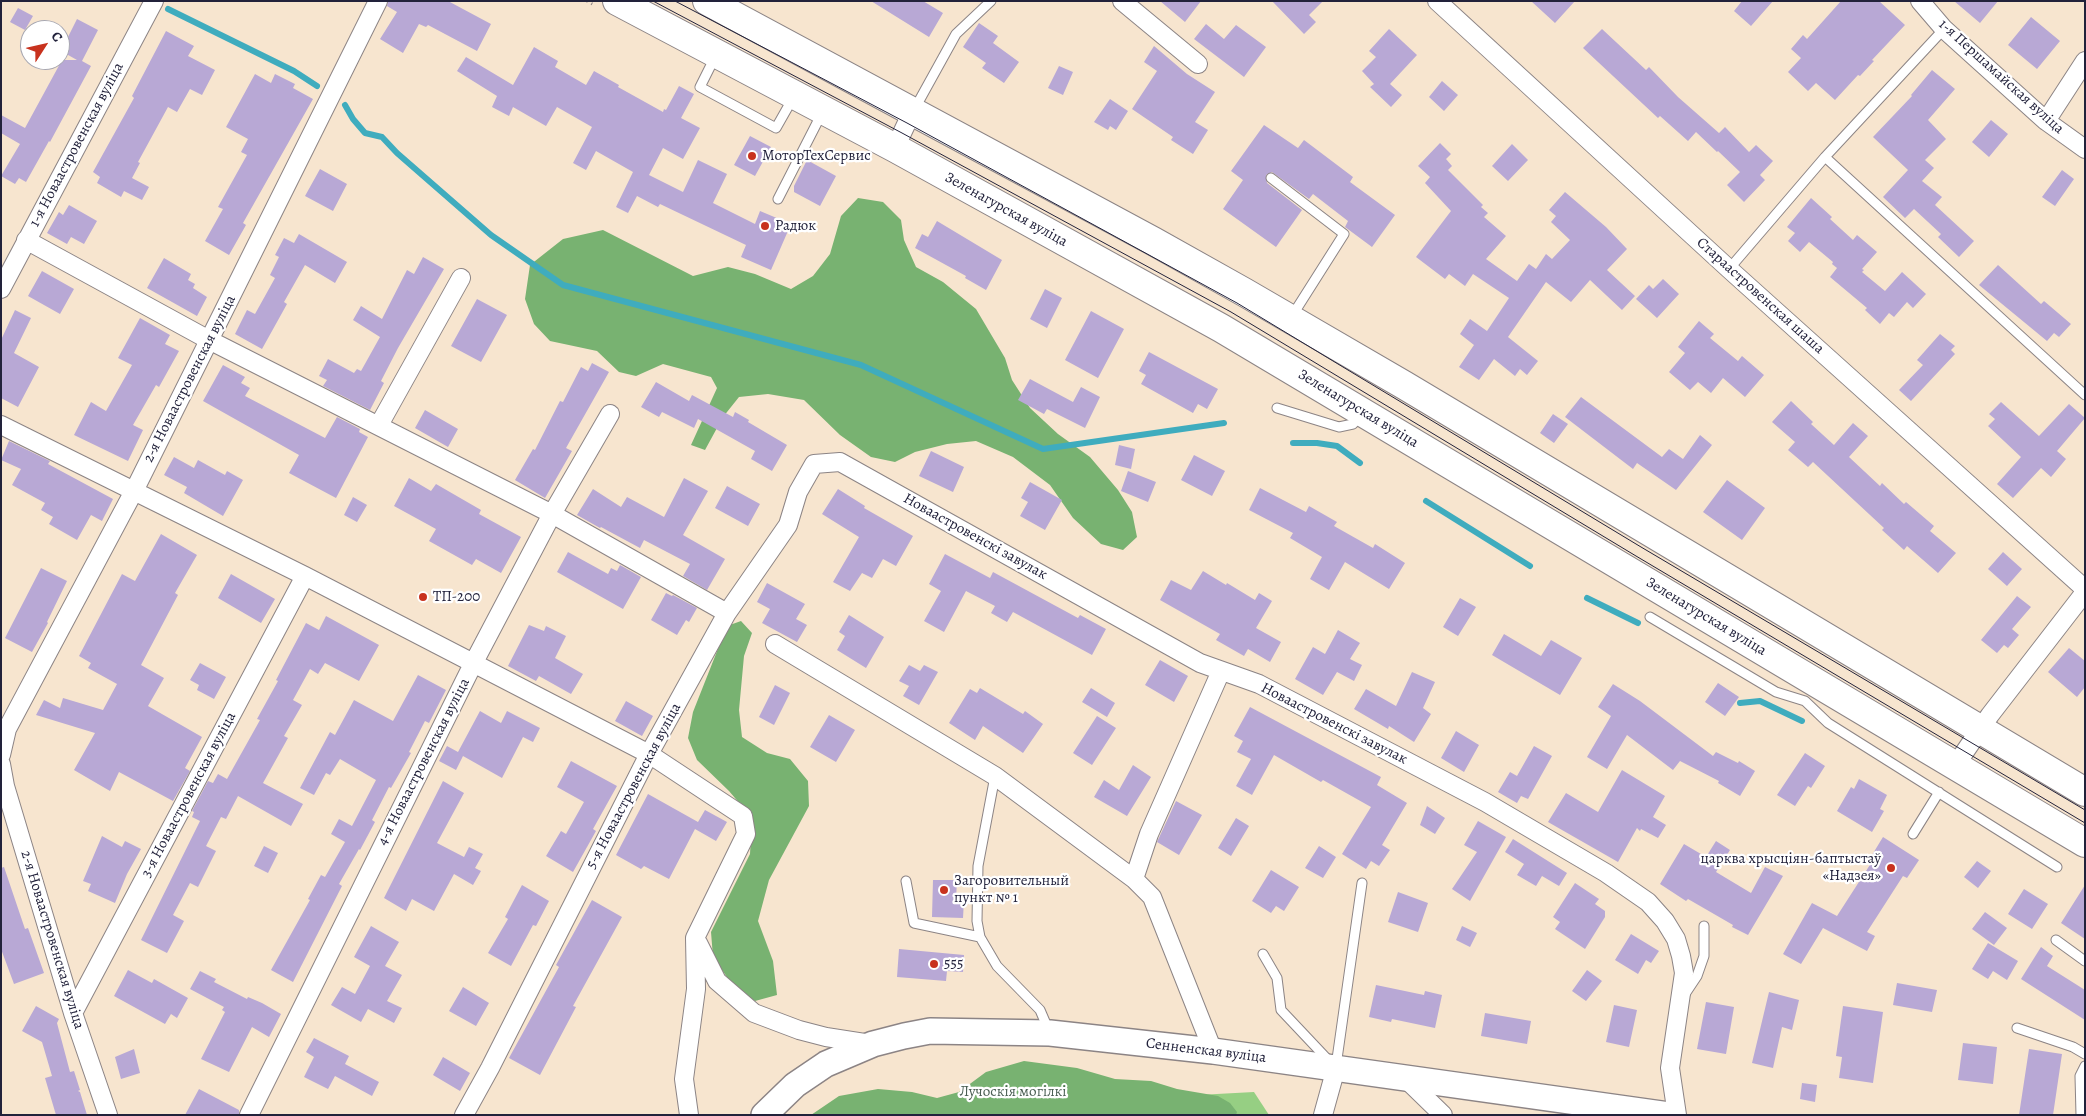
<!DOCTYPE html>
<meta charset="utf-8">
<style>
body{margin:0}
#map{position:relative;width:2086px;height:1116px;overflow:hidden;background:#f7e5cf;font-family:Alegreya,serif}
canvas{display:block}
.frame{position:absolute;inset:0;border:2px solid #22223b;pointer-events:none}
.north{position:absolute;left:20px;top:20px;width:50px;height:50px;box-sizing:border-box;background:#fff;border:1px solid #a7a7b1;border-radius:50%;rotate:55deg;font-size:14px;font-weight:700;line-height:20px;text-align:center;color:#22223b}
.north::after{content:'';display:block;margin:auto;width:18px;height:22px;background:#c8321e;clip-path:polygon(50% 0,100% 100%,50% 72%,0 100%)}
</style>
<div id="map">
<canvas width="2086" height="1116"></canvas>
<div class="frame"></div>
<div class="north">С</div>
</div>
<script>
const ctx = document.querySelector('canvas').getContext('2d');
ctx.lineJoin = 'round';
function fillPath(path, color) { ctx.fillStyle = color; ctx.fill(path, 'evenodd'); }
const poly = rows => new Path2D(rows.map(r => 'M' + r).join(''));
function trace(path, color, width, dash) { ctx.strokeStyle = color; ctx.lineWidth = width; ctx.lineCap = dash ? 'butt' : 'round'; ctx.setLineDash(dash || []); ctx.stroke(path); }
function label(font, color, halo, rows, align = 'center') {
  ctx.font = font + ' Alegreya,serif'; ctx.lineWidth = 4.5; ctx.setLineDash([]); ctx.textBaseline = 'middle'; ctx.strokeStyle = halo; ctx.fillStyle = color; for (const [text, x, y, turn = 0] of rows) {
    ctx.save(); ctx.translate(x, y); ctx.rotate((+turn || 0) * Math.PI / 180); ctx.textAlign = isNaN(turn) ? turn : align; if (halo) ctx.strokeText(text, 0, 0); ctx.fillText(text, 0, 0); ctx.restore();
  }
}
fillPath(poly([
 [1254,1092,1269,1115,1212,1115,1198,1095]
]), '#96cf83');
fillPath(poly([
 [858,198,883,202,901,220,904,240,916,267,943,282,976,309,1005,358,1012,380,1030,408,1058,434,1090,457,1118,490,1132,512,1137,537,1123,550,1101,544,1073,518,1050,485,1013,457,976,441,947,444,915,452,895,462,871,457,840,435,804,400,768,394,739,397,723,417,705,450,691,445,717,388,711,377,663,364,636,376,619,372,597,351,550,341,534,324,525,299,530,265,563,239,603,230,693,276,728,267,755,274,791,289,813,276,830,254,841,216],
 [741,621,752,633,744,656,739,710,742,737,767,753,790,759,808,781,809,806,769,880,758,921,773,961,777,995,755,1001,736,990,713,957,711,932,750,854,752,818,729,791,697,760,688,738,693,712,727,626],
 [1024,1061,1077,1068,1115,1079,1151,1081,1177,1089,1218,1096,1230,1103,1237,1112,1236,1115,811,1115,839,1096,878,1089,912,1092,937,1098,959,1092,986,1072]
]), '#78b271');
trace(poly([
 [168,9,294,71,317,86],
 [345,105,353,119,365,133,382,137,397,153,491,235,563,285,861,365,1043,449,1224,423],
 [1293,443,1317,443,1337,446,1360,463],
 [1426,501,1530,566],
 [1587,598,1638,623],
 [1740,703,1760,701,1802,721]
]), '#3facbe', 6);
fillPath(poly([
 [388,1,448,1,491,24,477,51,428,25,426,27,419,24,403,53,380,39,397,12,387,6],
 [871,1,923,1,943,13,929,37],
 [1160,1,1201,1,1185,22],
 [1272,1,1323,1,1309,15,1316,22,1304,34],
 [1531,1,1575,1,1555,23],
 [1742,1,1773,1,1751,26,1734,11],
 [1841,1,1879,1,1905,25,1872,60,1874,61,1860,76,1858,75,1835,100,1816,83,1808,91,1788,72,1801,58,1791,49,1803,35,1807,39],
 [1954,1,1998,1,1980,23],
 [18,8,33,16,25,30,10,22],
 [2031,17,2060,41,2037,69,2008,45],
 [77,19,98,30,82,61,91,66,50,142,49,141,26,182,19,178,15,184,1,176,20,144,1,133,1,115,25,128,62,60,77,60,61,51],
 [979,23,998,36,993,43,1019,62,1004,83,982,68,986,63,963,47],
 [1206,24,1224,39,1236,25,1266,47,1244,77,1194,39],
 [1389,29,1417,55,1390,84,1402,95,1391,107,1370,87,1374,84,1362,71,1376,57,1369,51],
 [1602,29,1646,70,1649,67,1678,97,1719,133,1725,127,1749,152,1756,145,1773,161,1760,175,1765,180,1744,202,1727,185,1740,172,1718,151,1717,152,1696,132,1688,141,1660,116,1658,118,1583,48],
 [166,31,194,46,188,56,215,70,202,95,190,89,177,112,168,107,138,162,140,163,132,178,149,187,142,200,124,191,121,197,97,183,100,177,93,172,134,98,132,96],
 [1154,46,1187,74,1215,92,1195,122,1208,130,1193,154,1171,140,1173,137,1132,109,1157,71,1144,62],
 [534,47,558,61,555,67,586,85,594,71,619,85,618,87,663,112,664,109,666,110,679,86,694,94,681,118,700,128,683,159,663,148,649,175,683,192,698,160,727,174,713,203,755,224,760,211,791,224,771,270,741,257,746,245,660,204,658,207,637,196,628,213,616,207,633,172,596,151,586,170,573,163,592,127,557,107,546,126,513,107,509,116,492,107,497,96,457,71,466,57,513,85],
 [1059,66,1073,72,1063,95,1048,88],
 [1932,70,1955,89,1928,120,1946,139,1925,160,1934,168,1922,181,1942,197,1935,205,1974,241,1959,257,1938,237,1941,234,1914,209,1905,218,1883,197,1908,170,1873,137,1912,96,1911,95],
 [255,74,271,83,275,74,295,84,293,88,313,99,243,223,246,225,229,255,205,241,223,209,218,207,247,155,241,152,248,139,226,127],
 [1442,81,1458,95,1444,111,1429,97],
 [1110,99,1128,111,1116,130,1110,126,1108,130,1094,122],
 [1991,120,2008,134,1989,157,1972,142],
 [1264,125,1298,148,1304,140,1353,177,1350,182,1395,215,1372,247,1345,227,1348,221,1313,194,1309,199,1272,172,1266,175,1267,183,1302,210,1276,247,1223,209,1243,180,1231,171],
 [750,136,771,147,755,176,734,165],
 [1440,143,1451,154,1446,159,1452,166,1448,170,1483,205,1481,207,1488,213,1484,217,1506,236,1486,259,1517,281,1529,264,1536,269,1546,254,1552,259,1570,240,1551,222,1556,216,1549,210,1565,192,1606,227,1627,249,1607,270,1635,296,1622,310,1590,280,1571,302,1546,282,1508,337,1538,361,1527,375,1520,369,1515,376,1494,359,1479,380,1459,367,1474,345,1460,334,1470,319,1487,331,1509,298,1473,274,1465,286,1449,274,1445,279,1416,257,1451,211,1425,183,1430,177,1418,166],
 [1512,144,1528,160,1508,181,1492,166],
 [807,160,836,176,820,206,794,192,794,186],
 [320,169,347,184,333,211,305,196],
 [2062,170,2074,179,2055,206,2042,197],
 [1811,198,1832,217,1830,219,1853,240,1857,235,1877,252,1862,269,1864,270,1862,272,1885,291,1902,272,1926,294,1913,308,1907,302,1894,317,1889,313,1880,324,1865,310,1867,308,1830,277,1837,268,1832,264,1833,262,1809,242,1800,252,1788,241,1795,233,1787,227],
 [69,205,97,221,84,244,71,237,67,244,47,233,59,212,63,215],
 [937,221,1002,260,986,290,965,278,966,276,915,248,922,234,928,237],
 [299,234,347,262,335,283,305,265,284,302,287,304,262,349,235,334,247,310,255,314,275,278,270,275,279,257,275,255,284,238,294,243],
 [423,257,444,269,398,348,381,381,384,383,370,410,323,386,327,380,319,376,328,359,354,373,357,369,361,371,380,337,353,320,361,306,382,319,407,270,414,274],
 [164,258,191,274,188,280,195,284,193,288,207,297,197,316,147,288],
 [1998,265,2041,304,2044,301,2071,324,2059,337,2054,333,2047,341,1979,285],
 [42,271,74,289,60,314,28,296],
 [1663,279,1679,294,1657,318,1636,299,1649,285,1653,289],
 [1045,289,1062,298,1047,328,1030,319],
 [477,299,507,315,481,362,451,346],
 [15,310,31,318,14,353,39,367,18,407,1,398,1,340],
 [1091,311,1124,329,1098,378,1065,360],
 [140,318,170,335,165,344,179,351,159,387,156,385,133,425,143,430,128,461,74,435,91,402,106,411,132,365,118,358],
 [1699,321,1714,334,1710,338,1738,361,1742,356,1764,375,1745,397,1723,378,1711,393,1698,382,1690,390,1669,372,1685,353,1678,347],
 [1940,334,1955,346,1951,350,1955,354,1911,401,1899,390,1923,365,1917,360],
 [1149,352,1218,389,1207,409,1198,404,1193,413,1141,384,1146,375,1139,371],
 [592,363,609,372,566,448,572,451,545,498,515,480,533,449,535,450,560,401,563,402,581,367,588,371],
 [223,365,245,377,241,383,250,388,245,396,325,438,337,417,360,429,359,432,368,437,336,498,289,473,299,455,203,401],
 [1030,379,1073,402,1081,387,1100,397,1085,428,1047,409,1044,414,1018,400],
 [656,382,689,401,692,395,733,417,735,412,749,420,748,422,787,445,772,471,751,459,755,451,698,419,694,428,662,412,659,417,641,407],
 [1581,397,1662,457,1669,449,1683,459,1700,435,1712,445,1676,490,1637,463,1633,469,1565,417],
 [1791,401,1813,422,1811,424,1834,445,1853,423,1868,436,1849,457,1880,486,1882,483,1904,504,1906,502,1934,526,1930,531,1956,553,1938,573,1907,546,1904,550,1882,530,1884,528,1813,462,1808,467,1788,450,1795,442,1772,422],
 [2001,402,2039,436,2069,404,2085,418,2057,451,2066,459,2051,477,2041,468,2013,498,1997,484,2021,457,1988,426,1995,419,1989,414],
 [425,410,458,429,448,447,415,428],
 [1553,414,1568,424,1554,443,1540,433],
 [9,441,50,461,48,464,113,499,102,521,91,515,77,540,49,524,53,517,41,510,45,503,12,485,21,469,1,460],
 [1119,445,1135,449,1131,469,1115,465],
 [931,451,964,467,953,492,919,476],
 [1194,455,1225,471,1212,496,1181,480],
 [174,457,194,468,198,460,225,475,227,471,243,480,223,516,184,493,187,487,164,475],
 [1128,471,1156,482,1148,502,1121,491],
 [409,478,431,491,436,484,481,510,479,514,521,537,501,573,476,559,472,565,429,541,436,529,394,506],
 [684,478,708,491,683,535,725,559,707,590,683,576,690,564,644,540,640,548,601,527,600,528,577,515,593,489,621,507,627,497,664,517],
 [1727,480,1765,508,1742,540,1703,512],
 [1030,482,1062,500,1045,530,1020,516,1028,502,1021,498],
 [727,486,760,504,748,526,715,508],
 [1260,488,1306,512,1309,506,1337,522,1334,526,1373,548,1375,544,1405,563,1389,589,1345,562,1329,590,1310,579,1322,557,1290,538,1293,533,1249,510],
 [838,489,865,506,864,508,913,536,896,566,883,559,872,578,862,573,850,591,833,582,859,537,822,514],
 [353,497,367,505,357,522,344,515],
 [161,534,197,555,175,593,178,595,141,665,164,678,148,706,202,737,185,768,190,771,173,801,119,772,110,791,74,770,95,733,36,715,44,700,60,708,63,698,103,710,117,684,88,668,91,663,79,656,122,574,135,581],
 [568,552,608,574,611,568,617,571,620,565,641,577,623,609,557,572],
 [2003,552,2022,569,2007,586,1988,569],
 [945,554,990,578,993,572,1078,618,1080,615,1106,629,1092,655,1013,612,1007,622,991,613,995,606,966,591,944,632,924,621,941,591,929,584],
 [41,568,67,581,47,622,48,623,32,652,5,638],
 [1203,571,1226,585,1227,583,1255,600,1259,593,1272,601,1256,628,1281,642,1270,662,1248,649,1244,656,1216,640,1220,634,1160,600,1171,580,1191,590],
 [231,574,275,599,261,623,218,598],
 [767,583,805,604,796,619,807,625,797,642,762,623,770,609,757,602],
 [666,593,672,596,673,595,697,608,689,622,686,620,677,635,651,620],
 [2017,596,2031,607,2012,629,2019,635,2008,648,2004,645,1997,653,1981,640],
 [1460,598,1476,607,1458,636,1443,627],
 [849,615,884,637,866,668,837,650,845,636,839,632],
 [326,616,379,645,359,681,325,663,318,674,310,669,293,700,302,705,284,736,288,738,263,783,303,804,291,826,238,796,226,819,221,817,206,846,216,851,198,887,190,883,173,915,184,921,167,953,141,940,200,821,192,817,194,812,192,811,208,781,213,783,218,774,227,779,260,720,257,719,278,681,276,680,306,623,319,630],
 [529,625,544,631,546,626,566,636,555,658,583,674,571,694,539,676,536,681,508,666],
 [1338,630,1360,643,1350,659,1362,665,1354,681,1337,672,1323,695,1295,679,1313,647,1325,654],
 [1504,634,1541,656,1551,640,1582,658,1560,695,1492,655],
 [2069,648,2085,661,2085,687,2077,697,2048,672],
 [1160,660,1188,676,1174,702,1145,685],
 [200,663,226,677,214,699,197,690,199,685,190,680],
 [909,665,920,671,924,665,938,672,919,705,903,696,909,686,899,681],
 [1412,672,1435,682,1423,708,1431,714,1414,742,1389,726,1388,729,1354,709,1366,689,1396,706],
 [418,675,446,690,429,723,425,721,409,752,411,753,391,788,389,787,372,820,375,822,360,850,359,849,339,884,342,886,293,982,271,970,310,900,308,899,321,875,325,877,345,842,331,834,339,819,352,826,376,780,340,759,330,775,326,773,314,795,300,788,330,732,335,735,354,700,393,721],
 [1718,683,1739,697,1725,716,1705,702],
 [1613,684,1640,701,1713,756,1716,752,1738,763,1739,761,1755,771,1740,796,1718,783,1719,781,1680,761,1673,770,1627,735,1607,769,1587,757,1611,716,1598,707],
 [775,685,790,693,774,725,759,717],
 [980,688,1023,714,1025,711,1043,724,1023,753,983,726,975,740,949,723,970,689,977,693],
 [1091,688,1115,703,1107,717,1082,702],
 [626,701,653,716,642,736,615,721],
 [1250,707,1381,777,1377,785,1407,803,1382,845,1390,850,1379,866,1371,861,1366,869,1342,854,1371,807,1323,780,1321,782,1274,755,1252,795,1236,786,1251,759,1237,752,1243,741,1234,736],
 [480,711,501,723,507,711,540,728,533,742,523,737,502,778,463,756,456,770,439,761,447,746,458,752],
 [829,715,855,730,836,762,810,747],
 [1097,716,1116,728,1092,765,1073,753],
 [1456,731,1479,745,1464,772,1441,758],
 [1534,746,1552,756,1528,799,1521,796,1517,803,1498,792,1510,772,1517,776],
 [1805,753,1825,766,1811,788,1808,786,1795,806,1777,795],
 [571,761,617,786,593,829,596,831,573,872,546,856,561,831,566,834,584,802,557,787],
 [1133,765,1151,777,1127,816,1094,797,1104,780,1119,790],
 [1622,770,1665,796,1653,817,1666,825,1658,838,1641,829,1640,831,1637,828,1618,862,1548,822,1566,793,1598,812],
 [1859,779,1887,795,1880,809,1884,811,1872,832,1837,811,1851,787,1854,789],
 [443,781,464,793,437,843,464,857,469,847,483,854,475,868,481,871,473,885,454,874,434,911,412,899,406,911,384,898],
 [648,794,698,822,705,810,727,822,716,841,695,829,669,879,644,866,641,869,616,855],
 [1176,801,1202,815,1179,855,1157,842],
 [1427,806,1445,818,1435,834,1420,825],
 [1236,818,1249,826,1231,856,1218,848],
 [1478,821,1506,837,1470,901,1452,889,1477,852,1464,845],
 [102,836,122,847,125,841,141,849,127,874,115,903,88,891,91,884,83,881],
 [1883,837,1919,860,1907,878,1903,876,1867,932,1875,936,1867,951,1823,928,1801,964,1783,954,1812,903,1837,916,1875,857,1872,855],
 [1513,839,1567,873,1559,886,1542,876,1536,886,1517,875,1524,864,1505,852],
 [1716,841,1730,850,1716,872,1751,893,1765,867,1783,876,1748,935,1732,927,1733,925,1688,899,1686,901,1660,884,1684,844,1706,857],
 [264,846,278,853,268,873,254,866],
 [1319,846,1336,857,1323,878,1305,868],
 [1977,861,1991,871,1978,888,1964,877],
 [4,867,25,929,28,928,44,973,14,984,1,949,1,868],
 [1271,870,1299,887,1284,911,1276,906,1271,913,1252,901],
 [933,880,957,880,956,900,964,900,963,918,932,917],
 [1575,883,1599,899,1595,904,1605,911,1605,917,1585,949,1555,929,1560,922,1553,917],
 [522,885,549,901,536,926,533,925,511,966,488,953,508,919,505,917],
 [2085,885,2085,939,2061,923],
 [2024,889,2048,904,2032,929,2008,914],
 [1398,892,1428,903,1418,932,1388,922],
 [592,900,622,917,573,1006,576,1007,540,1075,509,1058,559,967,556,965],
 [1985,912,2007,928,1994,945,1972,929],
 [371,926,399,942,385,966,402,975,387,1001,402,1008,394,1023,368,1009,361,1022,331,1005,342,987,355,994,370,966,354,957],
 [1462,926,1477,933,1470,947,1456,940],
 [1631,934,1659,951,1651,963,1646,960,1638,974,1615,960],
 [1988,943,2018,961,2007,980,1993,971,1988,979,1972,969],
 [2041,947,2053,956,2047,966,2085,990,2085,1020,2021,979],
 [899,949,964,955,963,972,947,971,946,981,897,977],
 [128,970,152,983,154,979,188,998,177,1018,171,1014,165,1024,114,996],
 [1587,970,1602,981,1586,1001,1572,991],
 [200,971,216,979,214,982,247,999,248,997,262,1003,281,1014,269,1037,252,1027,229,1072,201,1059,225,1012,222,1010,224,1007,190,989],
 [1897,983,1937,990,1932,1012,1893,1005],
 [1376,985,1424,995,1425,991,1442,995,1435,1028,1392,1019,1391,1022,1369,1017],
 [463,987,489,1003,476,1026,449,1011],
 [1769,992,1799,1000,1792,1030,1782,1027,1773,1068,1752,1063],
 [1706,1002,1734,1007,1726,1054,1697,1049],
 [1614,1005,1637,1010,1629,1047,1606,1042],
 [36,1006,59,1019,57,1023,70,1072,74,1071,80,1090,78,1091,80,1092,87,1115,56,1115,45,1078,52,1076,42,1042,22,1031],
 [1843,1006,1883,1012,1873,1083,1839,1078,1842,1057,1836,1056],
 [1485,1013,1531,1021,1527,1044,1481,1036],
 [314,1038,349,1056,345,1064,379,1082,372,1096,335,1076,328,1089,304,1077,314,1057,306,1052],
 [1963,1043,1997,1047,1993,1084,1958,1080],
 [134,1049,140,1073,121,1079,115,1057],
 [2029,1049,2062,1054,2053,1115,2019,1115],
 [443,1057,470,1073,460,1091,433,1075],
 [1802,1083,1817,1085,1815,1102,1800,1099],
 [199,1089,239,1110,239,1115,185,1115]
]), '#b8a8d5');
const lane = poly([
 [715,57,700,87,776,128,793,98],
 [914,110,956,34,991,1],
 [1825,157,2085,395],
 [1271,178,1344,234,1292,316],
 [778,199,822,113],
 [1729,269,1825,157,1944,29],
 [1277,408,1339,427,1353,424,1362,414],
 [1650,617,1776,692,1805,701,1828,723,2057,867],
 [995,776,978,866,977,921,980,937,997,966,1040,1010,1049,1031],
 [1913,834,1939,792],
 [906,881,914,923,980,937],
 [2056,940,2085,961],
 [1263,954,1277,978,1281,1010,1331,1063],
 [1685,994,1697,976,1704,956,1704,926],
 [2017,1028,2073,1047,2085,1054],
 [1336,1066,1362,883],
 [2081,1115,2080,1076,2085,1066]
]);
const street = poly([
 [1122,1,1198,64],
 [1437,1,1729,269,2085,589],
 [1920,1,1944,29,2046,121,2085,149],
 [2046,121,2085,61],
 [895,148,912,112],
 [26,240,209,340,552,514,727,613],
 [1,289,154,1],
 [1,425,305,576,649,754,743,816,746,834,695,938,696,989,684,1079,689,1115],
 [379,425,461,278],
 [775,644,995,776,1134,879],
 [1,755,7,729,134,491,378,1],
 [1,764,5,786,73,1013,108,1115],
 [1955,766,1990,715,2085,592],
 [698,943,717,981,754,1013,799,1030,826,1037,871,1044],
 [73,1013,305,576],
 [1213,1051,1152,897,1134,879,1149,834,1221,671],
 [1404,1077,1443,1115],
 [249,1115,473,664,552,514,610,414],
 [464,1115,490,1068,649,754,727,613,788,525,798,492,814,464,840,462,1200,663,1259,684,1485,802,1606,873,1648,902,1665,921,1676,939,1681,956,1684,973,1670,1068,1677,1115],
 [1323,1115,1336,1068]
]);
const secondary = poly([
 [764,1115,795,1085,826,1064,873,1044,904,1036,930,1031,1050,1033,1213,1051,1669,1115]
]);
const primary = poly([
 [617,1,895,148,1221,328,2085,843],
 [707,1,1153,241,1244,292,1404,385,2085,792]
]);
trace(lane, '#8c8485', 11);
trace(street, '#8c8485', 20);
trace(secondary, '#8c8485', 28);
trace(primary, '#8c8485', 30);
trace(poly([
 [587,1,594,5]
]), '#8c8485', 3, [1, 4]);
trace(lane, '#fff', 9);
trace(street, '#fff', 18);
trace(secondary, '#fff', 25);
trace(primary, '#fff', 28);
trace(poly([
 [653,1,902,133,1231,312,1636,556,2085,823],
 [675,1,907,123,1237,303,1641,547,2085,810]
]), '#22223b', 1);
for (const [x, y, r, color] of [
 [752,156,5,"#c8321e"],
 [765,226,5,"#c8321e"],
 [423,597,5,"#c8321e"],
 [1891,868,5,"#c8321e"],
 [944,890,5,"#c8321e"],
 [934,964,5,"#c8321e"]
]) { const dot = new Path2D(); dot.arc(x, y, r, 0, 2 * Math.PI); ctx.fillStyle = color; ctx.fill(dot); trace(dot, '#fff', 2); }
label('15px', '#22223b', '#fff', [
 ["1-я Першамайская вуліца",2001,77,42],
 ["1-я Новаастровенская вуліца",77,145,-62],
 ["Зеленагурская вуліца",1006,210,29],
 ["Стараастровенская шаша",1760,296,42],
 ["2-я Новаастровенская вуліца",190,379,-63],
 ["Зеленагурская вуліца",1358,409,31],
 ["Новаастровенскі завулак",975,537,29],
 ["Зеленагурская вуліца",1706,617,31],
 ["Новаастровенскі завулак",1334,724,27],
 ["4-я Новаастровенская вуліца",424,762,-63],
 ["5-я Новаастровенская вуліца",634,786,-62],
 ["3-я Новаастровенская вуліца",189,795,-62],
 ["2-я Новаастровенская вуліца",52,940,73],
 ["Сенненская вуліца",1206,1051,7]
]);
label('15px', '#22223b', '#fff', [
 ["МоторТехСервис",762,156],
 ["Радюк",775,226],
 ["ТП-200",433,597],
 ["царква хрысціян-баптыстаў",1881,859,"right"],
 ["«Надзея»",1881,876,"right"],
 ["Загоровительный",954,881],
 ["пункт № 1",954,898],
 ["555",944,964]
], 'left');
label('15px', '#4b5f54', '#fff', [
 ["Лучоскія могілкі",1013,1092]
]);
</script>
